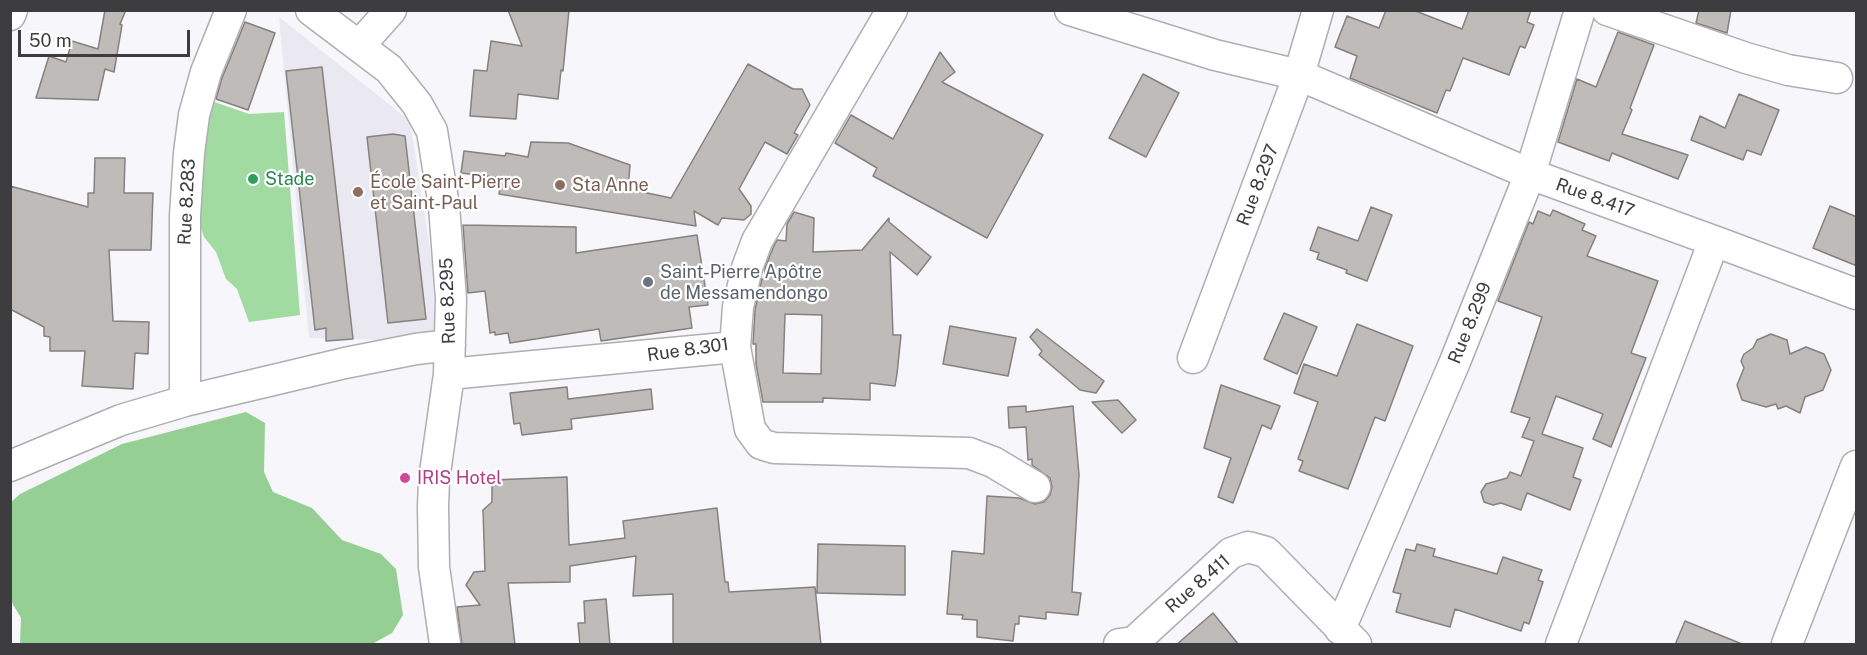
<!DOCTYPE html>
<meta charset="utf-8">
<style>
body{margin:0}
#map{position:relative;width:1867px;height:655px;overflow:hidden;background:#f7f6fa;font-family:"Public Sans",sans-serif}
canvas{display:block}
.frame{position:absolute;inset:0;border:12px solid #3d3c3e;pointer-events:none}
.scale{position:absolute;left:18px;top:30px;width:172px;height:27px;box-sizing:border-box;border:3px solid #3d3c3e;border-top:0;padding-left:8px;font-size:18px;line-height:21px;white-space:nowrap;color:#3d3c3e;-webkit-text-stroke:4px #fff;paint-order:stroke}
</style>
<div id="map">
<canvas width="1867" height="655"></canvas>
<div class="frame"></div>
<div class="scale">50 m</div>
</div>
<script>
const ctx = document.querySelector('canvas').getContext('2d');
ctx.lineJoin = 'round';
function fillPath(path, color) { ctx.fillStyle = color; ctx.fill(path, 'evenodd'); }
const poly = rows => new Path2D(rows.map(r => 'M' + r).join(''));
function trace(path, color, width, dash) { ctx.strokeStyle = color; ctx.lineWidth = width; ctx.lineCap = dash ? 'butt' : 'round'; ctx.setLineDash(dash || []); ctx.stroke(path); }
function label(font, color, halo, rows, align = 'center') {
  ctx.font = font + ' "Public Sans",sans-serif'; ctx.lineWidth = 4.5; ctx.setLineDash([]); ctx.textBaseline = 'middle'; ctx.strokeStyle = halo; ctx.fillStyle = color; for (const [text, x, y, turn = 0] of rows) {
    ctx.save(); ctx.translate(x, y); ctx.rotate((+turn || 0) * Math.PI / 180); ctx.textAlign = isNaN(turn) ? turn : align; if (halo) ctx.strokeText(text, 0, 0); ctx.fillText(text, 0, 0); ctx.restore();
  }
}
fillPath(poly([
 [279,17,410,121,432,263,435,341,309,338]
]), '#eae8f1');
fillPath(poly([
 [206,99,249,114,284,112,300,315,249,322,237,289,226,279,216,252,204,237,199,222]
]), '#a2dba1');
fillPath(poly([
 [246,412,265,423,264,472,273,492,312,508,342,540,381,554,396,569,403,615,392,633,372,644,20,644,21,618,11,601,11,502,20,494,122,444]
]), '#95cf94');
const building = poly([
 [105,10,126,10,120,24,122,25,114,72,105,69,98,100,36,98,49,56,66,62,72,41,98,49,105,10],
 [508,10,569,10,563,71,561,70,558,99,518,94,516,119,470,116,474,70,487,71,491,41,522,46,508,10],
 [1386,10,1413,10,1462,29,1469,10,1531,10,1527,22,1534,25,1525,48,1520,46,1509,75,1463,58,1450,91,1446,90,1437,113,1350,78,1357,56,1335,47,1347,16,1379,28,1386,10],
 [1699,10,1731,10,1727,33,1696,23,1699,10],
 [245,22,275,33,248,110,216,99,222,78,245,22],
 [1618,32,1654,45,1630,108,1632,110,1622,134,1688,155,1678,179,1612,153,1609,161,1558,142,1577,79,1596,87,1618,32],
 [940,52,955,72,942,82,1043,135,987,238,873,176,877,168,835,143,851,115,893,139,940,52],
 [748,64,793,89,802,89,810,105,794,133,798,135,787,154,765,142,739,189,751,206,751,214,744,220,722,218,718,225,694,211,696,226,499,194,502,178,461,173,464,151,505,156,506,153,528,157,531,142,568,143,630,165,628,189,671,198,748,64],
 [322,67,353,339,326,341,326,328,315,330,286,71,322,67],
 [1143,74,1179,93,1146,157,1109,138,1143,74],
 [1739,94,1779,110,1761,155,1747,150,1743,160,1691,140,1700,116,1725,128,1739,94],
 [393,134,405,136,426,319,388,323,367,137,393,134],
 [95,158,125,158,124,193,153,193,151,250,109,250,113,321,149,322,148,354,135,353,133,389,82,386,85,351,50,351,50,337,44,336,44,327,10,309,10,186,88,207,88,193,94,193,95,158],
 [1830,206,1857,217,1857,266,1813,248,1830,206],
 [1371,207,1392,215,1367,281,1346,273,1347,270,1317,259,1319,253,1310,250,1318,227,1358,241,1371,207],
 [1553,210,1585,224,1582,230,1596,236,1587,256,1658,281,1631,353,1646,358,1611,447,1593,439,1603,414,1556,396,1542,434,1583,448,1573,477,1581,480,1570,510,1527,493,1521,510,1501,503,1493,505,1484,502,1481,492,1486,484,1507,478,1510,472,1521,476,1534,441,1522,437,1530,418,1511,412,1542,317,1498,301,1529,222,1533,224,1538,211,1550,216,1553,210],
 [794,212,814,218,813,252,862,250,889,218,889,222,931,257,917,275,890,252,893,335,901,335,897,374,895,386,870,383,870,400,823,398,823,402,763,402,756,364,756,344,753,344,755,310,762,279,765,279,765,268,773,248,777,240,786,241,787,224,794,212],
 [785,314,822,315,821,374,783,373,785,314],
 [463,225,576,227,576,253,697,235,708,305,689,307,692,328,601,341,599,329,510,343,508,333,495,335,495,332,490,333,485,291,468,293,463,225],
 [1284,313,1317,327,1297,374,1264,359,1284,313],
 [1357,324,1413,346,1385,421,1375,417,1348,489,1299,471,1303,461,1298,459,1318,402,1294,393,1304,364,1337,376,1357,324],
 [950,326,1016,338,1008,376,943,364,950,326],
 [1037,329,1104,381,1096,393,1080,390,1039,355,1042,351,1030,337,1037,329],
 [1771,334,1787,340,1790,354,1806,347,1824,354,1831,370,1823,390,1805,397,1800,413,1786,406,1778,409,1776,404,1766,407,1742,400,1737,385,1744,368,1741,361,1744,354,1753,348,1757,340,1771,334],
 [1221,385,1280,406,1271,429,1262,425,1233,503,1218,497,1231,458,1204,448,1221,385],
 [567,387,568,399,651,389,653,409,571,419,572,429,522,435,520,423,514,424,510,393,567,387],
 [1118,400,1136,420,1122,433,1092,402,1118,400],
 [1026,406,1026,412,1073,406,1079,475,1072,592,1081,593,1078,615,1046,612,1046,619,1019,616,1019,624,1015,624,1013,641,977,637,977,620,962,619,963,615,947,614,952,551,984,554,987,496,1019,498,1035,504,1044,502,1050,495,1052,487,1050,478,1032,465,1032,459,1028,460,1026,427,1009,428,1008,407,1026,406],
 [567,477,569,545,625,538,623,521,717,508,725,582,728,582,729,592,815,587,821,645,673,645,673,594,633,596,636,556,570,566,570,582,508,583,515,645,462,645,457,607,480,605,466,585,474,572,485,571,483,510,492,502,492,480,567,477],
 [818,544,905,546,905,595,817,593,818,544],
 [1417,544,1435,549,1433,556,1497,574,1503,557,1542,570,1538,580,1543,582,1529,624,1524,622,1521,631,1455,609,1450,627,1396,612,1401,594,1393,592,1406,549,1415,551,1417,544],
 [606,599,610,645,580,645,578,623,585,623,584,601,606,599],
 [1213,613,1239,645,1176,645,1213,613],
 [1685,621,1742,644,1741,645,1675,645,1685,621]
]);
fillPath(building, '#bfbbb9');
trace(building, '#84817f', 1.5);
const minor = poly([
 [311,10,389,69,417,104,432,131,444,206,451,299,449,374,434,480,433,507,434,567,445,644],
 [1070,10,1215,55,1299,75,1530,174,1714,241,1561,644],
 [1607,10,1746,58,1788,70,1837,78],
 [10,15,12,10],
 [359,46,391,10],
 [1714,241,1856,294],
 [735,347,750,429,761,444,774,448,969,453,993,462,1035,487],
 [1193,358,1299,75,1318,10],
 [449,374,735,347,738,307,747,268,757,241,892,10],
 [185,401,185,216,189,153,194,115,206,72,231,10],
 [10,466,121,420,185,401,345,363,416,349,450,345],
 [1340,629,1454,364,1530,174,1580,10],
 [1119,644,1134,642,1231,553,1248,547,1266,552,1356,644],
 [1787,644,1856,466]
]);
trace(minor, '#afaeb1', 33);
trace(minor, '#fff', 30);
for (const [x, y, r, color] of [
 [253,179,6,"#2e9e5b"],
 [560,185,6,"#8d6e63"],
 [358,192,6,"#8d6e63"],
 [648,282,6,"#6b7280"],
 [405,478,6,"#d1479c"]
]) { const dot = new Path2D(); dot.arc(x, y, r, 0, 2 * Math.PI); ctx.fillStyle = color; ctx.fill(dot); trace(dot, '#fff', 2); }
label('18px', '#27864d', '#fff', [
 ["Stade",265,179]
], 'left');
label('18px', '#785e54', '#fff', [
 ["École Saint-Pierre",370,182],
 ["et Saint-Paul",370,203],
 ["Sta Anne",572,185]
], 'left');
label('18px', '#3d3c3e', '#fff', [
 ["Rue 8.297",1258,185,-69],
 ["Rue 8.417",1595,198,20],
 ["Rue 8.283",187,202,-87],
 ["Rue 8.295",448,301,-92],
 ["Rue 8.299",1470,323,-68],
 ["Rue 8.301",688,350,-8],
 ["Rue 8.411",1198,584,-41]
]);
label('18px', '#5b616d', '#fff', [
 ["Saint-Pierre Apôtre",660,272],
 ["de Messamendongo",660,293]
], 'left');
label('18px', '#b23c85', '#fff', [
 ["IRIS Hotel",417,478]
], 'left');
</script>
